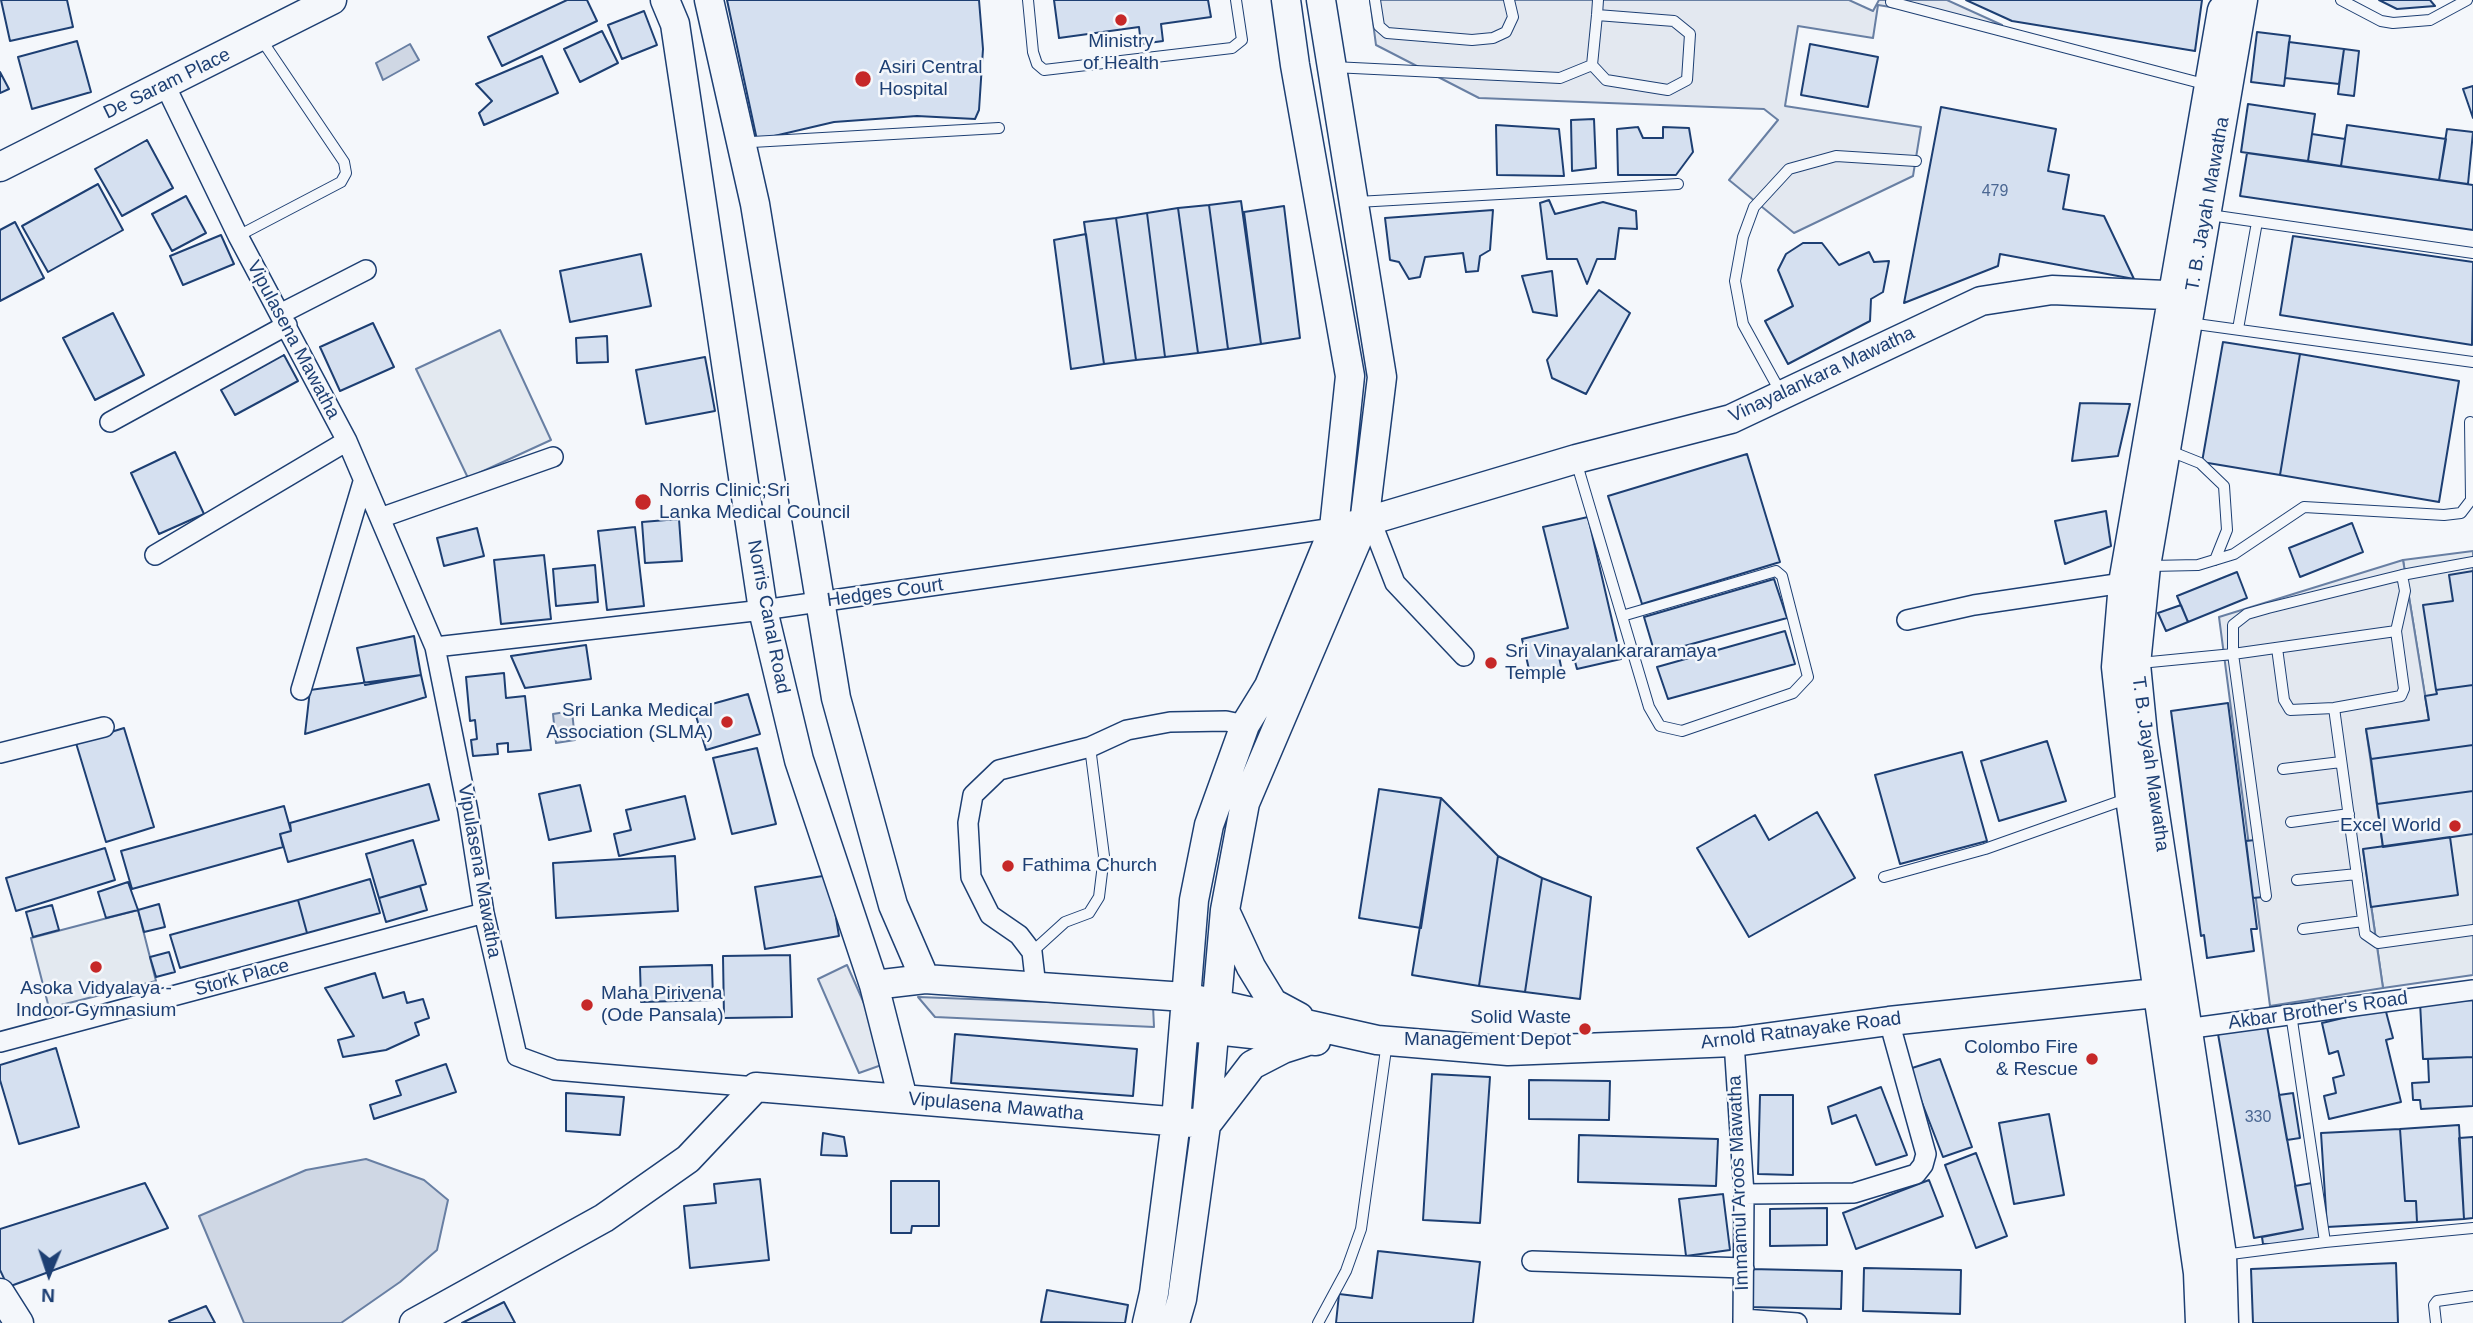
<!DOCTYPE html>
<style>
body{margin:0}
#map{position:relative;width:2473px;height:1323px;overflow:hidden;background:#f4f7fb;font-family:Helvetica,sans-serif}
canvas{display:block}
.north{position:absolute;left:14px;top:1239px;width:70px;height:70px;-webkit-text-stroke:5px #f4f7fb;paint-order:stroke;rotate:182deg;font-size:19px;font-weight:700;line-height:28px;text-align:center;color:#1d3f73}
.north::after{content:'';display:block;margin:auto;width:24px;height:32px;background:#1d3f73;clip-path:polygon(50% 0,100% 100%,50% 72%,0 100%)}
</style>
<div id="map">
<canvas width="2473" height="1323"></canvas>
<div class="north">N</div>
</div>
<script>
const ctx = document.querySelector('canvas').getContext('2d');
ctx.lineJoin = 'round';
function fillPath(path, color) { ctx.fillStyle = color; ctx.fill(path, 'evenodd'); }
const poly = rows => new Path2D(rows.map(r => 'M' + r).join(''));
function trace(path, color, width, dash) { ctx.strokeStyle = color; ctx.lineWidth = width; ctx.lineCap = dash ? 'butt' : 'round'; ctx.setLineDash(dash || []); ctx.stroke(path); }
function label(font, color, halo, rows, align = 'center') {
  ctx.font = font + ' Helvetica,sans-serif'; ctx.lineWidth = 5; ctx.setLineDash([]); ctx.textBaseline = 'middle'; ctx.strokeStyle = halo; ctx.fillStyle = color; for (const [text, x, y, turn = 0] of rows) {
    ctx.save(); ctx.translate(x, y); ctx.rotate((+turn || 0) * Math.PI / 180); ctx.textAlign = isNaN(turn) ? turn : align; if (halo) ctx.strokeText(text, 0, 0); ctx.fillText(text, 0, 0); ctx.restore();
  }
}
const green = poly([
 [500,330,551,440,468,478,416,369,500,330],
 [2473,551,2473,975,2383,988,2363,849,2383,846,2366,729,2425,696,2403,560,2473,551],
 [138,910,156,981,49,1008,31,938,138,910]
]);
fillPath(green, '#e3e9f0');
trace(green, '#687fa3', 2);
const parking = poly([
 [1370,0,1849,0,1873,11,1879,0,1947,0,2002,25,1878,5,1873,38,1798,26,1785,106,1921,127,1913,176,1794,233,1729,180,1778,120,1764,109,1479,98,1376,45,1370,0],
 [2403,560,2429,720,2366,729,2383,847,2363,850,2383,988,2270,1006,2219,617,2403,560],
 [847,965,890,1062,859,1073,818,979,847,965],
 [918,997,1153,1006,1154,1027,935,1017,918,997]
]);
fillPath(parking, '#e3e8f0');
trace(parking, '#687fa3', 2);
const water = poly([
 [410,44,419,60,383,80,376,63,410,44],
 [572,711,575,740,556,743,553,714,572,711],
 [366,1159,424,1180,448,1200,437,1250,400,1282,341,1323,244,1323,199,1216,306,1170,366,1159]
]);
fillPath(water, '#cfd7e4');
trace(water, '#687fa3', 2);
const building = poly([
 [1,0,67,0,73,27,10,41,1,0],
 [567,0,587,0,597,21,502,66,488,37,567,0],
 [727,0,979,0,983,49,979,110,975,119,917,116,834,122,757,140,727,0],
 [1054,0,1208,0,1211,17,1161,24,1163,41,1141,44,1139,27,1059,38,1054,0],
 [1966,0,2202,0,2195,51,2012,21,1966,0],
 [2379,0,2430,0,2435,6,2397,9,2379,0],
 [644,11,657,45,622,59,608,25,644,11],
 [602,31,618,63,580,82,564,49,602,31],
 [2257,32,2290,36,2284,86,2251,82,2257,32],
 [77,41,91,92,32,109,18,57,77,41],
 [2289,42,2344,49,2339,84,2285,78,2289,42],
 [1810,44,1878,57,1868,107,1801,95,1810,44],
 [2344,49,2359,51,2354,96,2338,94,2344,49],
 [542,56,558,93,484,125,479,113,492,101,476,84,542,56],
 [0,72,9,89,0,93,0,72],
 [2473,86,2473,118,2463,89,2473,86],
 [2248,104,2315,114,2308,161,2241,152,2248,104],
 [1941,107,2056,129,2048,171,2069,175,2063,209,2104,216,2134,279,2000,254,1998,266,1904,303,1941,107],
 [1594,119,1596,168,1572,171,1571,120,1594,119],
 [1496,125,1559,129,1564,176,1497,175,1496,125],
 [2347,125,2446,139,2439,180,2341,166,2347,125],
 [1638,127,1643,138,1663,138,1663,127,1689,128,1693,152,1676,175,1618,175,1617,129,1638,127],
 [2447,129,2473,132,2468,184,2439,180,2447,129],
 [2312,134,2345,139,2341,166,2308,161,2312,134],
 [147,140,173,188,122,216,95,169,147,140],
 [2247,153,2473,185,2473,230,2240,196,2247,153],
 [98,184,123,230,48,272,22,226,98,184],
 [186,196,206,233,172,251,152,214,186,196],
 [1549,200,1555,214,1603,202,1636,211,1637,229,1619,228,1615,259,1597,259,1587,284,1577,259,1547,259,1540,203,1549,200],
 [1241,201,1261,344,1228,349,1209,205,1241,201],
 [1209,205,1228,349,1198,353,1178,208,1209,205],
 [1284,206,1300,338,1261,344,1244,212,1284,206],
 [1178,208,1198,353,1165,357,1147,213,1178,208],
 [1493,210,1490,250,1480,256,1478,271,1466,272,1463,253,1425,257,1420,277,1409,279,1399,262,1390,260,1385,218,1493,210],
 [1147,213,1165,357,1136,360,1116,218,1147,213],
 [1116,218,1136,360,1104,364,1084,222,1116,218],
 [15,222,44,278,0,301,0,230,15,222],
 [1086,234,1104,364,1071,369,1054,240,1086,234],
 [221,235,234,264,183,285,170,256,221,235],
 [2293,236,2473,262,2472,345,2280,315,2293,236],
 [1803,243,1822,243,1839,265,1869,252,1874,262,1889,261,1883,292,1871,299,1870,321,1788,364,1765,321,1793,306,1778,270,1786,254,1803,243],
 [641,254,651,306,570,322,560,271,641,254],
 [1552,271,1557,316,1533,312,1522,276,1552,271],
 [1599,290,1630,313,1586,394,1552,378,1547,360,1599,290],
 [113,313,144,375,95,400,63,338,113,313],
 [373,323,394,367,340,391,320,347,373,323],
 [607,336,608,362,577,363,576,338,607,336],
 [2223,342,2300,354,2280,475,2202,462,2223,342],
 [2300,354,2459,381,2439,502,2280,475,2300,354],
 [284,355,298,381,235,415,221,390,284,355],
 [705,357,715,411,646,424,636,370,705,357],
 [2080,403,2130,404,2118,456,2072,461,2080,403],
 [175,452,204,514,159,534,131,473,175,452],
 [1747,454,1780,562,1642,604,1608,496,1747,454],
 [2106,511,2111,546,2065,564,2055,521,2106,511],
 [1588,517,1621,659,1577,669,1573,654,1559,657,1562,671,1531,678,1522,639,1568,628,1543,527,1588,517],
 [679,519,682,561,645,563,642,522,679,519],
 [2352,523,2363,552,2300,577,2289,548,2352,523],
 [635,527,644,606,607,610,598,531,635,527],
 [477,528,484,556,444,566,437,538,477,528],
 [544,555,551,619,501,624,494,560,544,555],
 [595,565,598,602,556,606,553,569,595,565],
 [2473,571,2473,685,2436,690,2423,605,2453,601,2449,575,2473,571],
 [2237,572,2247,598,2188,622,2177,596,2237,572],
 [1774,579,1787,618,1655,654,1644,617,1774,579],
 [2181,605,2188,622,2166,631,2158,613,2181,605],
 [1785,631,1795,664,1668,699,1657,667,1785,631],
 [414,636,421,675,365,685,357,648,414,636],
 [586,645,591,679,525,688,511,656,586,645],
 [504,673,506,698,525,696,531,750,508,752,508,743,497,744,498,754,473,756,471,740,477,739,475,720,470,721,466,677,504,673],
 [421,675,426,697,305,734,310,690,421,675],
 [2473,685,2473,745,2371,759,2366,729,2429,720,2425,696,2437,694,2436,690,2473,685],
 [748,694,760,734,706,750,694,709,748,694],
 [2228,703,2257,929,2251,929,2254,951,2207,958,2204,935,2201,936,2171,711,2228,703],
 [124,728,154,827,106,842,76,743,124,728],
 [2047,741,2066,801,1999,821,1981,761,2047,741],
 [2473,745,2473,791,2377,804,2371,759,2473,745],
 [757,748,776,824,732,834,713,758,757,748],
 [1962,752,1987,841,1900,864,1875,775,1962,752],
 [429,784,439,820,288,862,280,834,291,831,290,823,429,784],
 [580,785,591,831,549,840,539,794,580,785],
 [1379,789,1441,798,1421,928,1359,918,1379,789],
 [2473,791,2473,834,2383,847,2377,804,2473,791],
 [685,796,695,839,619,856,614,834,631,830,626,810,685,796],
 [1441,798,1498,856,1479,986,1412,975,1441,798],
 [284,806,291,831,280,834,283,847,132,889,121,851,284,806],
 [1817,812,1855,878,1749,937,1697,848,1755,815,1769,840,1817,812],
 [2450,837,2458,895,2371,907,2363,849,2450,837],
 [413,840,426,884,379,898,366,854,413,840],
 [2255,840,2263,897,2253,898,2246,841,2255,840],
 [105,848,115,880,16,911,6,878,105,848],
 [675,856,678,911,556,918,553,863,675,856],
 [1498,856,1542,878,1525,992,1479,986,1498,856],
 [829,875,839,936,765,949,755,887,829,875],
 [1542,878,1591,897,1580,999,1525,992,1542,878],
 [370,879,380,913,307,933,298,900,370,879],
 [128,882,138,910,106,918,98,892,128,882],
 [420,886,427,910,386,922,379,898,420,886],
 [298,900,307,933,180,968,170,935,298,900],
 [159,904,165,927,144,932,138,910,159,904],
 [52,905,59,930,33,937,26,912,52,905],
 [169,952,175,972,156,977,150,957,169,952],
 [790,955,792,1017,724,1018,723,956,790,955],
 [712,965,713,1000,641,1002,640,967,712,965],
 [375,973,383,998,404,992,407,1003,423,999,429,1018,415,1023,419,1035,386,1050,343,1057,338,1040,354,1036,325,988,375,973],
 [2473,1000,2473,1057,2423,1059,2420,1002,2473,1000],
 [2385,1008,2393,1038,2386,1040,2401,1102,2329,1119,2324,1096,2336,1093,2333,1078,2344,1075,2338,1051,2329,1054,2322,1023,2385,1008],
 [2267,1026,2303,1229,2254,1238,2218,1034,2267,1026],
 [955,1034,1137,1049,1133,1096,951,1083,955,1034],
 [56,1048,79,1127,19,1144,0,1080,0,1065,56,1048],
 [2473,1057,2473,1106,2421,1109,2420,1100,2413,1100,2412,1083,2429,1082,2428,1059,2473,1057],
 [1940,1059,1972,1147,1943,1157,1909,1069,1940,1059],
 [446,1064,456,1092,374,1119,370,1105,401,1095,396,1081,446,1064],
 [1432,1074,1490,1077,1480,1223,1423,1220,1432,1074],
 [1529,1080,1610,1081,1609,1120,1529,1119,1529,1080],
 [1881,1087,1907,1155,1876,1165,1856,1115,1832,1124,1828,1107,1881,1087],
 [566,1093,624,1097,620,1135,566,1131,566,1093],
 [2293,1093,2300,1138,2287,1140,2279,1095,2293,1093],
 [1760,1095,1793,1095,1793,1175,1758,1174,1760,1095],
 [2049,1114,2064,1195,2014,1204,1999,1123,2049,1114],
 [2459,1125,2464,1219,2417,1222,2416,1201,2405,1201,2400,1129,2459,1125],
 [2400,1129,2405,1201,2416,1201,2417,1222,2327,1227,2321,1133,2400,1129],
 [823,1133,844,1137,847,1156,821,1155,823,1133],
 [1579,1135,1718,1139,1716,1186,1578,1182,1579,1135],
 [2473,1137,2473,1218,2464,1219,2459,1138,2473,1137],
 [1976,1153,2007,1236,1976,1248,1945,1165,1976,1153],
 [760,1179,769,1260,690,1268,684,1206,716,1203,714,1184,760,1179],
 [1929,1180,1943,1216,1856,1249,1843,1213,1929,1180],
 [891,1181,939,1181,939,1226,912,1226,911,1233,891,1233,891,1181],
 [145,1183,168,1228,8,1287,0,1270,0,1229,145,1183],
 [2312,1183,2321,1238,2284,1244,2263,1244,2262,1237,2303,1229,2295,1186,2312,1183],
 [1723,1194,1730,1250,1686,1256,1679,1199,1723,1194],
 [1827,1208,1827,1245,1770,1246,1770,1209,1827,1208],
 [1378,1251,1480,1262,1473,1323,1336,1323,1339,1294,1372,1298,1378,1251],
 [2396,1263,2398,1323,2253,1323,2251,1269,2396,1263],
 [1864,1268,1961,1270,1960,1314,1863,1311,1864,1268],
 [1750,1269,1842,1271,1841,1309,1749,1307,1750,1269],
 [1047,1290,1128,1305,1125,1323,1041,1322,1047,1290],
 [504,1302,515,1323,462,1323,504,1302],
 [206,1306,215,1323,170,1323,169,1321,206,1306]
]);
fillPath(building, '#d5e0f0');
trace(building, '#1d3f73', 2);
const lane = poly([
 [1028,0,1033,52,1037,64,1044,70,1232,48,1242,40,1236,0],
 [1375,0,1379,26,1387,33,1472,40,1493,38,1506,32,1513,17,1509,0],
 [2341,0,2381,21,2393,23,2430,20,2467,0],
 [1891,2,2208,85],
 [1597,15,1674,21,1690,34,1687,80,1668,90,1606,80,1592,65,1597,15,1598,0],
 [1333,67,1560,78,1592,65],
 [752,142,999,128],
 [1357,202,1678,184],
 [2210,215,2473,253],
 [238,236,341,182,346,173,344,162,261,39],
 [2189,323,2473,362],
 [2238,329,2257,222],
 [1781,393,1743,324,1735,281,1743,237,1754,207,1789,169,1836,156,1916,161],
 [2170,451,2200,463,2224,486,2227,530,2215,560],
 [1576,461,1649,707,1660,726,1682,731,1793,693,1808,677,1782,576,1776,571,1622,616],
 [2150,566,2198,565,2234,554,2304,507,2444,515,2461,513,2471,500,2470,422],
 [2277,648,2284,700,2290,710,2334,708,2401,696,2404,689,2396,631,2405,591,2402,575],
 [2140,663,2233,654,2396,631],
 [2334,708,2365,934,2378,943,2473,930],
 [2283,769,2341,762],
 [2291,822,2349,814],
 [1884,877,1985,849,2129,798],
 [2297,880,2357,874],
 [2266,896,2233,654,2233,625,2247,614,2268,608,2402,575,2473,562],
 [2303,929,2363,921],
 [1032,952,1065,922,1089,913,1099,897,1104,856,1090,747],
 [2291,1014,2325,1242],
 [2223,1255,2325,1242,2473,1228],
 [1318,1323,1346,1271,1361,1229,1387,1042],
 [2436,1323,2434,1305,2437,1301,2473,1296]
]);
const street = poly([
 [165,85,238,236,347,441,435,647,468,811,484,913,517,1056,555,1070,756,1087],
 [280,314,366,270],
 [110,422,287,325],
 [380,518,553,457],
 [1371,521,1395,583,1464,656],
 [155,555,347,441],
 [1907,620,1974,605,2123,583],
 [435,647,763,610,1334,528],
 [301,690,363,482],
 [0,753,104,727],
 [1036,987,1032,952,1019,935,990,915,971,877,968,823,973,795,999,770,1090,747,1127,730,1170,722,1226,721,1245,725],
 [2178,1030,2473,990],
 [0,1042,484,913],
 [1734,1042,1744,1194,1743,1323],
 [1744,1194,1854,1193,1916,1174,1923,1165,1926,1154,1889,1021],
 [1532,1261,1744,1268],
 [1743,1319,1797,1323]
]);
const secondary = poly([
 [665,0,675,24,763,610,799,760,874,985,903,1099],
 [709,0,755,204,836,698,893,905,925,979],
 [0,167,332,0],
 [1351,526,1576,459,1731,419,1981,301,2052,290,2188,296],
 [1226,913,1251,967,1273,1003,1299,1017],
 [874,985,925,979,1185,997,1377,1040,1508,1051,1734,1042,1889,1021,2175,991],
 [1197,1028,1316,1041],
 [1206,1125,1252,1065,1283,1049,1305,1042],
 [0,1293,19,1323],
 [414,1323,604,1218,688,1159,756,1087,1194,1123],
 [1147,1323,1154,1293,1176,1121,1194,900,1209,825,1245,725,1269,686,1334,528,1350,376,1295,65,1286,0],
 [1175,1323,1182,1299,1206,1125,1225,910,1245,803,1364,524,1382,377,1321,0],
 [2200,1323,2198,1273,2130,798,2116,667,2123,583,2222,10],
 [2224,1323,2222,1255,2143,735,2136,664,2146,566,2243,0]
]);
trace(lane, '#1d3f73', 12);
trace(street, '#1d3f73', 22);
trace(secondary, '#1d3f73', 31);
trace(lane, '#f4f7fb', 10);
trace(street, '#f4f7fb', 19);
trace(secondary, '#f4f7fb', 28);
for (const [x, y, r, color] of [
 [1121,20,7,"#c62828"],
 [863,79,9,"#c62828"],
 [643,502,9,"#c62828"],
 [1491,663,7,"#c62828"],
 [727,722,7,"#c62828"],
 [2455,826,7,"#c62828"],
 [1008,866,7,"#c62828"],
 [96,967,7,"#c62828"],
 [587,1005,7,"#c62828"],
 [1585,1029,7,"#c62828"],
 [2092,1059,7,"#c62828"]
]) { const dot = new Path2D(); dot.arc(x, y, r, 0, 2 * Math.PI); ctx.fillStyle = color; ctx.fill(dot); trace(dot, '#f4f7fb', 2.5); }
label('16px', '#4b6792', null, [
 ["479",1995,192],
 ["330",2258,1118]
]);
label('19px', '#1d3f73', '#f4f7fb', [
 ["Ministry",1121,42,"center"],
 ["of Health",1121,64,"center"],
 ["Asiri Central",879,68],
 ["Hospital",879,90],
 ["Norris Clinic;Sri",659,491],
 ["Lanka Medical Council",659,513],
 ["Sri Vinayalankararamaya",1505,652],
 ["Temple",1505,674],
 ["Sri Lanka Medical",713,711,"right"],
 ["Association (SLMA)",713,733,"right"],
 ["Excel World",2441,826,"right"],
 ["Fathima Church",1022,866],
 ["Asoka Vidyalaya -",96,989,"center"],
 ["Indoor Gymnasium",96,1011,"center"],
 ["Maha Pirivena",601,994],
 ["(Ode Pansala)",601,1016],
 ["Solid Waste",1571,1018,"right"],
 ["Management Depot",1571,1040,"right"],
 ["Colombo Fire",2078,1048,"right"],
 ["& Rescue",2078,1070,"right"]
], 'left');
label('19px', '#1d3f73', '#f4f7fb', [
 ["De Saram Place",167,84,-26],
 ["T. B. Jayah Mawatha",2208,204,-80],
 ["Vipulasena Mawatha",293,340,62],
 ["Vinayalankara Mawatha",1822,375,-25],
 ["Hedges Court",885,593,-8],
 ["Norris Canal Road",768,617,79],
 ["T. B. Jayah Mawatha",2150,764,82],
 ["Vipulasena Mawatha",479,871,80],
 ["Stork Place",242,978,-15],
 ["Akbar Brother's Road",2318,1011,-8],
 ["Arnold Ratnayake Road",1801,1031,-7],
 ["Vipulasena Mawatha",996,1107,5],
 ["Immamul Aroos Mawatha",1739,1183,-92]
]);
</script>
